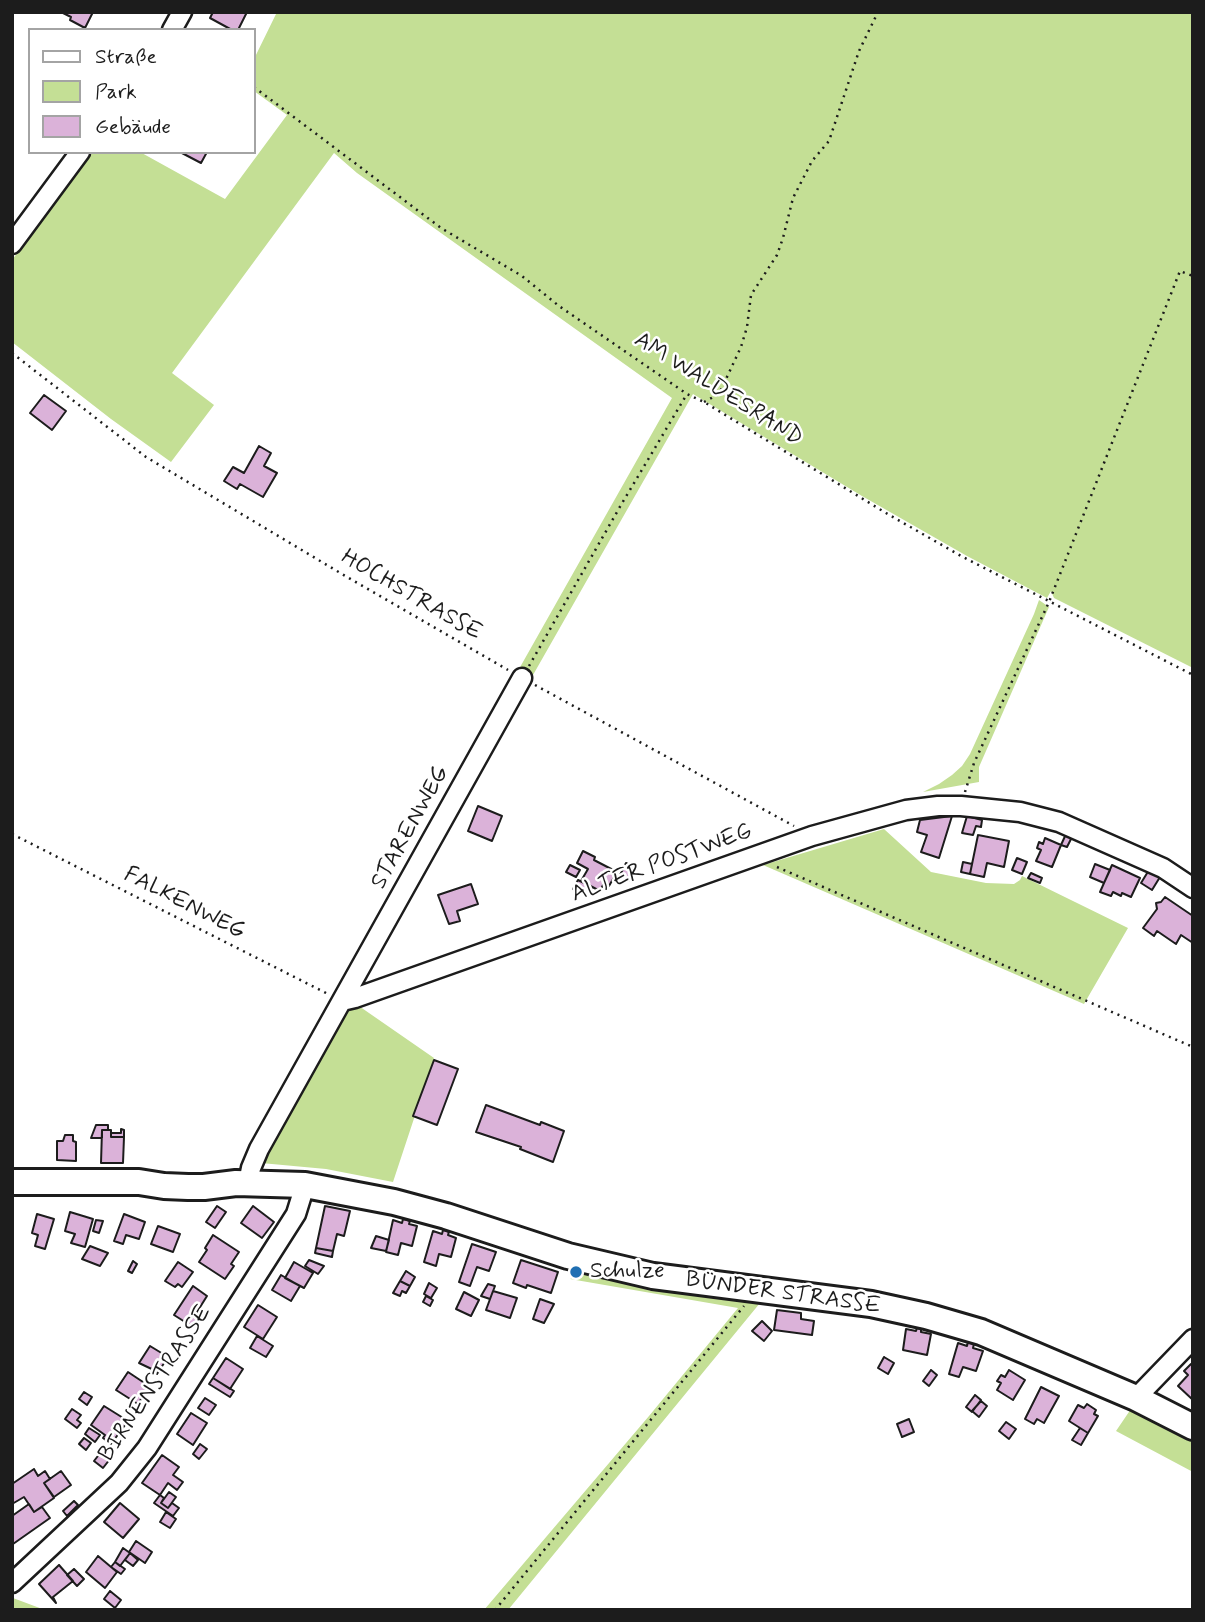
<!DOCTYPE html>
<meta charset="utf-8">
<style>
body{margin:0}
#map{position:relative;width:1205px;height:1622px;overflow:hidden;background:#fff;font-family:Mynerve,sans-serif}
canvas{display:block}
.frame{position:absolute;inset:0;border:14px solid #1c1c1c;pointer-events:none}
.legend{position:absolute;left:28px;top:28px;width:228px;height:126px;box-sizing:border-box;background:#fff;border:2px solid #a4a4a4;margin:0;padding:9px 12px;list-style:none;font-size:21px;color:#1c1c1c}
.legend li{display:flex;align-items:center;gap:14px;height:35px}
.legend b{width:35px;border:2px solid #a4a4a4}
</style>
<div id="map">
<canvas width="1205" height="1622"></canvas>
<div class="frame"></div>
<ul class="legend">
<li><b style="height:9px;background:#fff"></b>Straße</li>
<li><b style="height:19px;background:#c4df95"></b>Park</li>
<li><b style="height:19px;background:#dbb2d9"></b>Gebäude</li>
</ul>
</div>
<script>
const ctx = document.querySelector('canvas').getContext('2d');
ctx.lineJoin = 'round';
function fillPath(path, color) { ctx.fillStyle = color; ctx.fill(path, 'evenodd'); }
const poly = rows => new Path2D(rows.map(r => 'M' + r).join(''));
function trace(path, color, width, dash) { ctx.strokeStyle = color; ctx.lineWidth = width; ctx.lineCap = dash ? 'butt' : 'round'; ctx.setLineDash(dash || []); ctx.stroke(path); }
function label(font, color, halo, rows, align = 'center') {
  ctx.font = font + ' Mynerve,sans-serif'; ctx.lineWidth = 5; ctx.setLineDash([]); ctx.textBaseline = 'middle'; ctx.strokeStyle = halo; ctx.fillStyle = color; for (const [text, x, y, turn = 0] of rows) {
    ctx.save(); ctx.translate(x, y); ctx.rotate((+turn || 0) * Math.PI / 180); ctx.textAlign = isNaN(turn) ? turn : align; if (halo) ctx.strokeText(text, 0, 0); ctx.fillText(text, 0, 0); ctx.restore();
  }
}
fillPath(poly([
 [277,12,1193,12,1193,668,1054,598,1051,591,1047,598,967,556,862,496,693,394,533,675,519,669,672,398,357,173,334,153,172,373,214,405,171,462,111,419,12,342,12,260,93,152,140,152,225,199,287,115,254,91,254,59],
 [1039,600,1049,607,979,767,979,782,923,792,939,784,952,775,962,766,970,754,1034,614],
 [884,829,931,872,986,883,1014,884,1020,880,1022,876,1128,928,1084,1004,763,865],
 [356,1004,434,1058,393,1182,326,1169,261,1163,346,1009],
 [581,1273,760,1303,508,1610,484,1610,649,1416,738,1308,570,1279],
 [1133,1406,1193,1441,1193,1472,1116,1431],
 [13,1598,45,1610,12,1610]
]), '#c4df95');
const building = poly([
 [61,12,93,12,85,28,70,20,71,17,61,12],
 [213,12,247,12,238,30,232,30,210,18,213,12],
 [180,152,207,152,201,163,180,152],
 [44,395,66,411,52,430,30,413,44,395],
 [259,446,271,453,264,466,277,473,263,497,240,484,237,489,224,481,233,467,244,473,259,446],
 [478,806,502,816,492,841,468,831,478,806],
 [952,816,939,858,921,852,927,835,917,832,920,820,952,816],
 [967,816,982,820,981,827,976,826,973,835,962,833,967,816],
 [1066,834,1072,837,1067,847,1061,845,1066,834],
 [978,835,1009,841,1004,867,987,863,984,877,970,874,978,835],
 [1045,838,1061,845,1052,867,1036,861,1041,850,1037,848,1039,842,1043,844,1045,838],
 [583,851,595,857,594,860,617,872,609,886,604,883,600,891,581,881,588,869,577,863,583,851],
 [1017,858,1027,862,1022,874,1012,870,1017,858],
 [963,862,972,864,970,874,961,872,963,862],
 [626,863,637,869,631,881,620,875,626,863],
 [1095,864,1110,870,1104,883,1090,877,1095,864],
 [570,865,580,870,576,877,566,872,570,865],
 [1112,865,1140,878,1131,897,1122,893,1121,896,1113,892,1111,896,1100,892,1112,865],
 [1149,870,1160,877,1152,890,1141,883,1149,870],
 [1031,873,1042,878,1040,883,1028,878,1031,873],
 [578,880,592,887,587,896,573,889,578,880],
 [471,884,478,904,457,911,460,921,449,924,438,895,471,884],
 [1165,897,1193,916,1193,943,1181,935,1176,944,1157,931,1154,936,1143,928,1157,909,1156,903,1161,902,1165,897],
 [434,1060,458,1069,437,1125,413,1116,434,1060],
 [486,1105,540,1125,541,1122,564,1131,553,1162,520,1149,521,1147,476,1132,486,1105],
 [96,1125,108,1125,108,1130,102,1130,102,1138,91,1138,96,1125],
 [121,1129,124,1130,124,1137,111,1137,111,1133,121,1133,121,1129],
 [102,1130,111,1130,111,1137,124,1137,123,1163,101,1163,102,1130],
 [65,1135,73,1135,73,1141,76,1142,76,1161,57,1160,57,1141,63,1141,65,1135],
 [217,1206,226,1212,215,1228,206,1222,217,1206],
 [253,1206,274,1222,262,1238,241,1223,253,1206],
 [325,1206,350,1211,344,1236,337,1234,333,1251,316,1248,325,1206],
 [70,1212,93,1219,85,1247,71,1243,75,1234,65,1231,70,1212],
 [37,1214,54,1219,45,1249,35,1246,38,1235,32,1233,37,1214],
 [124,1214,145,1222,139,1239,126,1235,123,1244,114,1241,124,1214],
 [403,1219,410,1221,409,1224,417,1226,412,1246,401,1243,398,1255,386,1252,393,1220,402,1223,403,1219],
 [96,1220,103,1221,99,1233,93,1231,96,1220],
 [158,1226,180,1234,173,1252,151,1244,158,1226],
 [443,1230,449,1232,448,1235,456,1238,451,1257,439,1254,436,1266,424,1262,433,1231,442,1234,443,1230],
 [213,1235,239,1252,231,1264,234,1266,225,1279,199,1262,207,1250,205,1248,213,1235],
 [376,1236,389,1240,386,1251,371,1248,376,1236],
 [472,1244,496,1252,489,1271,477,1267,470,1286,459,1282,472,1244],
 [90,1246,108,1253,100,1266,82,1259,90,1246],
 [316,1248,333,1251,332,1257,315,1253,316,1248],
 [309,1260,324,1266,318,1274,305,1266,309,1260],
 [521,1260,558,1272,551,1293,527,1285,526,1288,513,1283,521,1260],
 [133,1261,137,1264,132,1273,128,1271,133,1261],
 [178,1262,193,1272,182,1287,178,1284,175,1287,165,1281,178,1262],
 [294,1262,313,1273,304,1288,285,1278,294,1262],
 [406,1271,415,1277,410,1286,400,1281,406,1271],
 [281,1275,300,1286,291,1301,272,1290,281,1275],
 [400,1281,410,1286,406,1293,402,1291,400,1296,393,1293,400,1281],
 [429,1283,437,1288,431,1298,424,1294,429,1283],
 [488,1284,495,1286,490,1299,481,1296,488,1284],
 [193,1286,207,1296,197,1312,200,1315,193,1327,174,1315,193,1286],
 [493,1291,517,1298,510,1318,486,1310,493,1291],
 [464,1292,479,1300,471,1316,456,1309,464,1292],
 [426,1296,433,1300,430,1306,423,1302,426,1296],
 [540,1299,554,1304,544,1323,533,1319,540,1299],
 [258,1305,277,1317,263,1339,244,1327,258,1305],
 [777,1310,801,1313,801,1319,814,1321,812,1335,774,1330,777,1310],
 [762,1321,772,1331,764,1341,752,1331,762,1321],
 [917,1328,921,1329,921,1332,931,1334,927,1355,903,1350,906,1329,916,1331,917,1328],
 [257,1336,273,1346,266,1357,250,1348,257,1336],
 [968,1342,974,1344,973,1348,983,1351,976,1371,963,1367,959,1377,949,1374,958,1343,967,1346,968,1342],
 [150,1346,168,1357,157,1374,158,1372,139,1363,150,1346],
 [884,1357,894,1363,888,1374,878,1368,884,1357],
 [226,1358,243,1369,230,1389,213,1378,226,1358],
 [1191,1364,1193,1366,1193,1400,1178,1386,1188,1375,1184,1371,1191,1364],
 [931,1370,937,1375,929,1386,923,1381,931,1370],
 [1009,1370,1025,1380,1013,1400,997,1390,1001,1383,997,1381,1001,1375,1005,1377,1009,1370],
 [128,1372,149,1386,138,1404,116,1390,128,1372],
 [213,1378,234,1391,230,1397,209,1384,213,1378],
 [1041,1387,1059,1396,1044,1423,1037,1419,1034,1424,1025,1419,1041,1387],
 [84,1392,92,1397,87,1405,79,1399,84,1392],
 [975,1395,981,1400,972,1412,966,1407,975,1395],
 [205,1398,216,1405,209,1415,198,1408,205,1398],
 [981,1401,987,1406,979,1417,972,1411,981,1401],
 [1087,1404,1096,1410,1094,1414,1098,1416,1088,1433,1069,1421,1078,1405,1084,1408,1087,1404],
 [104,1406,128,1421,111,1444,103,1438,105,1435,91,1425,104,1406],
 [72,1409,81,1415,77,1420,81,1423,77,1428,65,1419,72,1409],
 [191,1413,207,1423,193,1445,177,1434,191,1413],
 [909,1419,914,1432,902,1437,897,1424,909,1419],
 [1006,1422,1016,1429,1009,1439,999,1431,1006,1422],
 [89,1428,100,1435,95,1442,85,1434,89,1428],
 [1080,1428,1088,1433,1081,1445,1072,1440,1080,1428],
 [84,1438,91,1443,86,1450,79,1444,84,1438],
 [200,1444,207,1449,199,1459,193,1454,200,1444],
 [101,1452,110,1459,103,1468,94,1461,101,1452],
 [162,1455,179,1467,173,1475,183,1482,177,1490,168,1483,160,1495,142,1483,162,1455],
 [34,1469,38,1476,45,1471,50,1479,44,1483,54,1498,34,1512,24,1497,12,1504,12,1484,34,1469],
 [61,1471,71,1485,54,1497,44,1483,61,1471],
 [169,1492,176,1497,168,1508,161,1503,169,1492],
 [160,1495,164,1498,161,1503,168,1508,172,1503,179,1508,173,1516,154,1503,160,1495],
 [74,1501,78,1505,67,1516,63,1511,74,1501],
 [120,1503,139,1519,123,1538,104,1522,120,1503],
 [29,1504,34,1512,42,1507,50,1518,13,1544,12,1516,29,1504],
 [166,1512,176,1519,170,1528,160,1522,166,1512],
 [136,1541,152,1552,145,1563,129,1552,136,1541],
 [123,1548,130,1553,120,1566,115,1562,123,1548],
 [130,1553,138,1560,133,1566,125,1560,130,1553],
 [98,1556,117,1572,105,1588,86,1572,98,1556],
 [115,1562,125,1569,121,1574,111,1567,115,1562],
 [59,1565,73,1581,53,1597,56,1603,39,1584,59,1565],
 [74,1569,84,1579,77,1586,67,1575,74,1569],
 [110,1591,121,1600,115,1608,104,1599,110,1591]
]);
fillPath(building, '#dbb2d9');
trace(building, '#1c1c1c', 2);
const street = poly([
 [172,30,182,12],
 [12,244,80,152],
 [342,1001,355,998,812,836,906,810,938,806,961,806,1020,812,1059,822,1163,868,1193,888],
 [248,1183,251,1168,259,1149,522,678],
 [1136,1398,1193,1339],
 [12,1583,119,1483,147,1448,296,1214,305,1185]
]);
const secondary = poly([
 [12,1182,139,1182,164,1186,188,1187,204,1187,236,1183,305,1185,394,1202,446,1216,568,1256,653,1276,871,1304,926,1316,981,1332,1136,1398,1193,1427]
]);
trace(street, '#1c1c1c', 23);
trace(secondary, '#1c1c1c', 30);
trace(poly([
 [254,87,441,228,522,276,559,306,687,394,704,402,886,513,961,556,1193,675],
 [12,353,146,457,342,574,508,670],
 [704,402,719,394,741,347,747,327,751,295,777,255,783,238,793,198,812,161,829,141,859,51,878,12],
 [529,666,621,505,687,394],
 [535,685,794,826],
 [965,792,974,763,1049,602,1180,271,1193,276],
 [12,834,328,994],
 [777,867,1193,1047],
 [495,1610,744,1306]
]), '#1c1c1c', 2.5, [2, 5]);
trace(street, '#fff', 18);
trace(secondary, '#fff', 24);
for (const [x, y, r, color] of [
 [576,1272,7,"#1f6fb2"]
]) { const dot = new Path2D(); dot.arc(x, y, r, 0, 2 * Math.PI); ctx.fillStyle = color; ctx.fill(dot); trace(dot, '#fff', 2.5); }
label('23px', '#1c1c1c', '#fff', [
 ["AM WALDESRAND",718,390,32],
 ["HOCHSTRASSE",411,596,30],
 ["STARENWEG",411,828,-61],
 ["ALTER POSTWEG",662,864,-20],
 ["FALKENWEG",184,904,27],
 ["BÜNDER STRASSE",783,1294,8],
 ["BIRNENSTRASSE",156,1384,-56]
]);
label('23px', '#1c1c1c', '#fff', [
 ["Schulze",590,1272]
], 'left');
</script>
